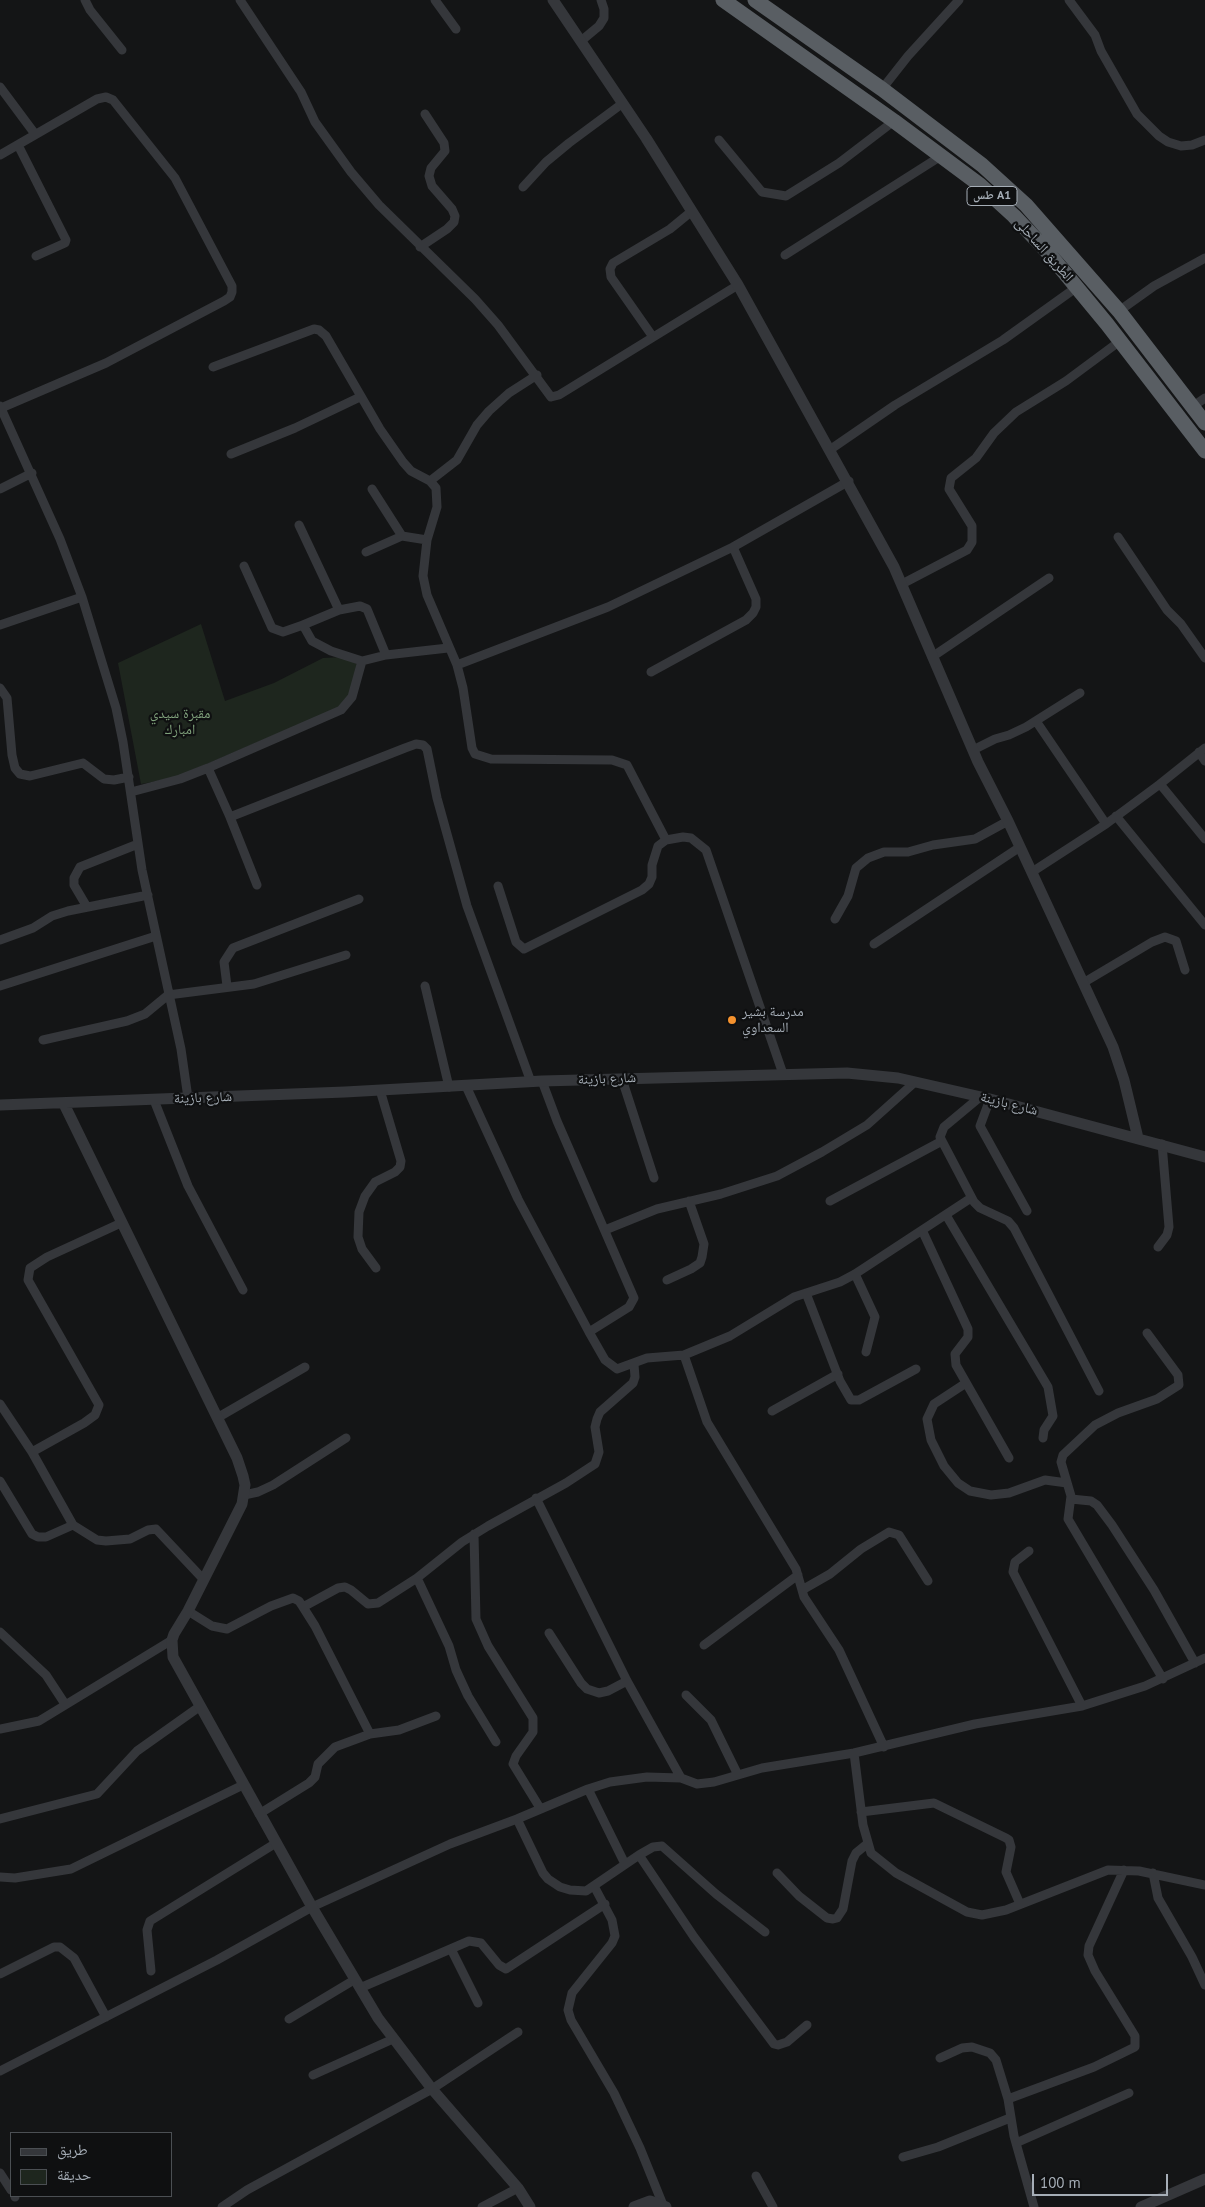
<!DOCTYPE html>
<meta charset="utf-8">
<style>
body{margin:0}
#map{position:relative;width:1205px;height:2207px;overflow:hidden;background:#141516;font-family:"PT Sans","Noto Naskh Arabic",sans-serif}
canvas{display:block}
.legend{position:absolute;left:10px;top:2132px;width:162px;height:65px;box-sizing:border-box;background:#0f1011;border:1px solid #4b4f53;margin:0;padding:6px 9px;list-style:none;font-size:15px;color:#a6aeb7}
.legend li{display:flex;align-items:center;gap:10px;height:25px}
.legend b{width:25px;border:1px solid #4b4f53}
.scale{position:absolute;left:1032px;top:2174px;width:136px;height:22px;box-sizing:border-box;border:2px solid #a6aeb7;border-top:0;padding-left:6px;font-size:15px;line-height:18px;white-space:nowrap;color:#a6aeb7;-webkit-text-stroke:4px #0f1011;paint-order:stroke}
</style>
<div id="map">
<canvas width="1205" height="2207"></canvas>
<ul class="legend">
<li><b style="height:6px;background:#35373b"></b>طريق</li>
<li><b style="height:14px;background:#1e261e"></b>حديقة</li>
</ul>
<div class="scale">100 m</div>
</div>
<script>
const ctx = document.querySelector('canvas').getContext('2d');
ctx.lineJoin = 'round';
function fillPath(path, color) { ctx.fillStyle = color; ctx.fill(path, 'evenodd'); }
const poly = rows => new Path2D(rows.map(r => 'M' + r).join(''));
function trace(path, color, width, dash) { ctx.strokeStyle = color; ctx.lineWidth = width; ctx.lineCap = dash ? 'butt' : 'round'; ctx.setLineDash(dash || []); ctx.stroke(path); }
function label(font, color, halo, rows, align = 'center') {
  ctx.font = font + ' "PT Sans","Noto Naskh Arabic",sans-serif'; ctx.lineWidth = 4.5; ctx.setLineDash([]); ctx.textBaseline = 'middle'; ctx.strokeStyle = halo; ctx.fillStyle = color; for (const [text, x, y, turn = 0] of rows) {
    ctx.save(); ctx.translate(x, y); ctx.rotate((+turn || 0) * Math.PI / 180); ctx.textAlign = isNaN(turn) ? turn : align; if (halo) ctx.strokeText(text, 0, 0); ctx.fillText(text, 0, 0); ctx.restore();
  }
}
fillPath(poly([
 [201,624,225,701,274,683,323,658,344,657,362,667,347,704,174,778,141,784,118,663]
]), '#1e261e');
trace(poly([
 [85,0,90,10,122,50],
 [240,0,301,92,315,122,351,172,379,205,475,299,498,325,551,397,559,395,738,285],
 [435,0,456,29],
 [1069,0,1095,35,1101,51,1137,114,1159,136,1168,142,1181,146,1192,145,1205,140],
 [581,41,599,26,604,18,604,9,601,0],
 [0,87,35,134],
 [882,89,908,56,959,0],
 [719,140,762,192,786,196,839,163,894,121],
 [18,145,66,240,65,243,36,256],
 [0,155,97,99,106,97,113,100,175,178,232,286,232,292,230,297,224,301,106,363,1,408],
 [523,187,546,162,569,143,623,103],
 [420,247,447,229,454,222,455,216,452,209,432,186,429,176,431,168,445,151,444,143,425,114],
 [785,255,941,156],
 [1119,311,1154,286,1205,258],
 [653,337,611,277,610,269,613,263,670,229,692,211],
 [213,367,314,329,319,330,326,336,380,429,403,462,411,471,430,481,436,488,437,507,427,540,423,576,427,595,457,665,463,688,472,748,475,754,491,759,612,760,627,765,666,840,683,837,691,838,706,850,783,1074],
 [0,406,60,539,82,597,116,708,123,742,142,870,181,1049,188,1098],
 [1192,407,1205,398],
 [831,449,895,405,1003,340,1077,287],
 [231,454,295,428,360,397],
 [430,481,457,460,477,425,489,411,509,393,537,375],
 [0,489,32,473],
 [372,489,402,536],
 [299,525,339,610,303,625],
 [1118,537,1167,610,1181,624,1205,658],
 [366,552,402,536,427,540],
 [244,566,272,628,283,632,303,625,312,641,331,651,362,661],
 [902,584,967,550,972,542,972,526,949,489,951,478,976,458,994,433,1016,412,1066,381,1120,341],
 [339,610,360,606,367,609,386,655],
 [0,625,82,597],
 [932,657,1049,578],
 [457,665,608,607,733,547],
 [651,672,746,620,753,613,756,607,756,599,733,547,849,481],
 [0,688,7,698,12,755,15,768,20,774,30,776,83,763,104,779,114,780,129,777],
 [1036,721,1106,824],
 [973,750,995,739,1009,735,1026,727,1080,693],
 [1199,752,1205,761],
 [208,768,230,817,405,748,416,744,423,745,427,749,437,798,467,906,531,1082],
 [1160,784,1205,839],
 [131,792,180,779,208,768,341,710,352,697,362,661,386,655,448,648],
 [1116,816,1205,925],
 [230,817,257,885],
 [1032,872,1106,824,1160,784,1205,748],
 [498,886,516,942,524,949,642,890,649,884,652,877,652,865,658,846,666,840],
 [87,907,74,885,74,878,80,867,138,844],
 [835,919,848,896,856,868,868,858,884,852,908,852,933,845,975,839,1008,821],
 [0,940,33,928,52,916,68,911,148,895],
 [874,944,1020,847],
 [1083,983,1152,942,1165,937,1176,941,1185,970],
 [0,986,156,936],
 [227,986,224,962,233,948,359,899],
 [425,986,449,1087],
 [43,1040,127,1021,145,1014,168,995,254,984,346,955],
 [622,1079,654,1178],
 [542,1081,557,1121,634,1298,629,1307,589,1332],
 [466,1086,518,1199,589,1332,605,1360,617,1369,647,1358,684,1355,730,1336,794,1297,840,1282,855,1274,971,1198],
 [980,1097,944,1127,940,1137,942,1141,974,1202,980,1208,1008,1221,1014,1228,1099,1391],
 [990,1099,980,1126,1027,1211],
 [154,1100,188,1186,243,1290],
 [830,1201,942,1141],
 [946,1215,1048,1387,1053,1416,1044,1430,1043,1438],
 [605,1230,657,1209,721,1194,777,1176,822,1152,867,1125,915,1082],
 [922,1230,968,1329,968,1337,955,1354,956,1365,1009,1458],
 [1158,1247,1167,1235,1169,1227,1162,1144],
 [376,1268,362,1249,358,1237,359,1212,365,1196,375,1182,395,1172,400,1167,401,1161,380,1090],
 [855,1274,875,1317,866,1352],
 [667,1280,691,1269,700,1263,702,1257,704,1244,689,1201],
 [806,1293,840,1381,851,1400,859,1400,916,1369],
 [1147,1333,1178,1375,1179,1385,1157,1399,1118,1413,1095,1425,1063,1455,1061,1462,1071,1496,1068,1519,1163,1679],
 [684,1355,707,1422,796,1569,804,1597,839,1650,884,1747],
 [966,1383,934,1404,927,1419,931,1440,944,1466,958,1483,970,1491,991,1495,1009,1493,1045,1480,1067,1483],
 [0,1404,32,1452,73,1525,97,1540,106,1541,130,1539,148,1530,156,1529,204,1580],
 [772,1411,838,1374],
 [217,1418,305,1367],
 [32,1452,84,1423,95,1415,99,1405,28,1280,30,1268,47,1257,121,1223],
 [0,1481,32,1534,38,1537,46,1537,73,1525],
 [244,1495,258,1492,273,1485,346,1438],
 [536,1498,627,1681,681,1778],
 [1071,1499,1091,1501,1097,1505,1112,1525,1154,1590,1195,1663],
 [474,1534,476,1619,488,1646,533,1718,533,1732,516,1756,513,1764,540,1808],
 [1029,1551,1015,1562,1013,1572,1082,1706],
 [417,1578,449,1646,456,1670,468,1696,496,1742],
 [802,1590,830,1574,861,1549,889,1532,899,1535,928,1581],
 [188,1611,212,1626,227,1629,271,1606,293,1598,299,1601,303,1607,338,1588,345,1587,351,1590,368,1604,378,1603,417,1578,462,1542,488,1526,566,1483,595,1464,599,1452,595,1427,597,1419,600,1412,633,1383,635,1377,634,1364],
 [0,1632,46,1675,65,1704],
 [549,1633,581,1683,587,1689,599,1693,608,1691,627,1681],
 [704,1645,798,1575],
 [686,1695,711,1720,737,1773],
 [0,1729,39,1721,172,1640],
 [370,1734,399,1730,436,1716],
 [854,1753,863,1825,871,1853,896,1873,967,1912,982,1915,1006,1910,1108,1870,1139,1871,1205,1885],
 [588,1789,625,1864],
 [861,1812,934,1803,1006,1838,1009,1840,1011,1847,1006,1872,1020,1904],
 [259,1814,309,1783,315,1777,318,1764,335,1747,370,1734,315,1626,303,1607],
 [0,1819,97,1794,137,1751,199,1707],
 [517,1819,543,1873,548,1879,560,1887,570,1890,586,1891,639,1855,653,1847,662,1846,716,1894,765,1932],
 [639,1855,694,1937,774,2044,778,2045,787,2042,807,2025],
 [777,1873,799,1896,827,1918,833,1919,837,1918,843,1909,852,1861,856,1853,867,1844],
 [1153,1873,1158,1898,1192,1957,1205,1985],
 [0,1877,15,1878,71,1869,243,1785],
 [594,1886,612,1920,615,1936,612,1943,572,1993,568,2010,571,2020,614,2093,640,2148,663,2205],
 [451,1949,478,2003],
 [151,1971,147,1930,150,1921,276,1843],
 [0,1974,54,1947,60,1947,74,1958,106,2017],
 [360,1988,469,1941,481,1943,499,1965,506,1969,605,1904],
 [289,2019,354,1980],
 [940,2058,962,2048,972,2047,990,2053,996,2060,1008,2099,1014,2136,1034,2207],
 [0,2071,217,1960,312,1907,450,1844,517,1819,588,1789,610,1782,647,1777,681,1778,697,1784,714,1782,762,1768,854,1753,975,1724,1082,1706,1145,1686,1205,1658],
 [313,2075,393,2039],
 [1008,2099,1094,2067,1135,2047,1135,2036,1095,1971,1088,1955,1089,1946,1124,1870],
 [1016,2143,1129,2093],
 [903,2157,938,2147,1010,2118],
 [0,2173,11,2190],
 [756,2176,773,2207],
 [15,2196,15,2197],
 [222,2207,247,2190,432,2089,518,2032],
 [482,2207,518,2188]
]), '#35373b', 9);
trace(poly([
 [553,0,646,138,738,285,894,567,978,762,1008,821,1113,1047,1124,1080,1138,1138],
 [64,1104,237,1458,243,1476,245,1485,242,1504,188,1611,174,1634,172,1640,173,1657,312,1907,378,2018,432,2089,518,2188,530,2207],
 [0,1105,345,1092,542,1081,847,1073,898,1078,990,1099,1205,1157],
 [634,2207,650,2201,666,2207],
 [1141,2207,1205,2179]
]), '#35373b', 11);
trace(poly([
 [723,0,894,121,980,185,1014,216,1045,249,1107,324,1205,451],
 [755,0,882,89,982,165,1026,205,1119,311,1205,423]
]), '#595e63', 15);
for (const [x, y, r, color] of [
 [732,1020,5,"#f5922e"]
]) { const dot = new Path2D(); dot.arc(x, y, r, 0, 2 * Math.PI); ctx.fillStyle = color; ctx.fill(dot); trace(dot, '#0f1011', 2); }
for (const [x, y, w] of [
 [992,196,50]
]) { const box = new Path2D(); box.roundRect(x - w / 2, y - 9.5, w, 19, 4); ctx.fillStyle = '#0f1011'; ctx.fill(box); trace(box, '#a6aeb7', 1); }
label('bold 12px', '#a6aeb7', null, [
 ["طس A1",992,196]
]);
label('14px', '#a6aeb7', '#0f1011', [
 ["الطريق الساحلى",1044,250,48],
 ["شارع بازينة",607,1079,-2],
 ["شارع بازينة",203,1098,-2],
 ["شارع بازينة",1009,1104,14]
]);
label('14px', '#80a27c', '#0f1011', [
 ["مقبرة سيدي",180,714],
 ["امبارك",180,730]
]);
label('14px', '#a6aeb7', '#0f1011', [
 ["مدرسة بشير",742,1012],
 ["السعداوي",742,1028]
], 'left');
</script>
